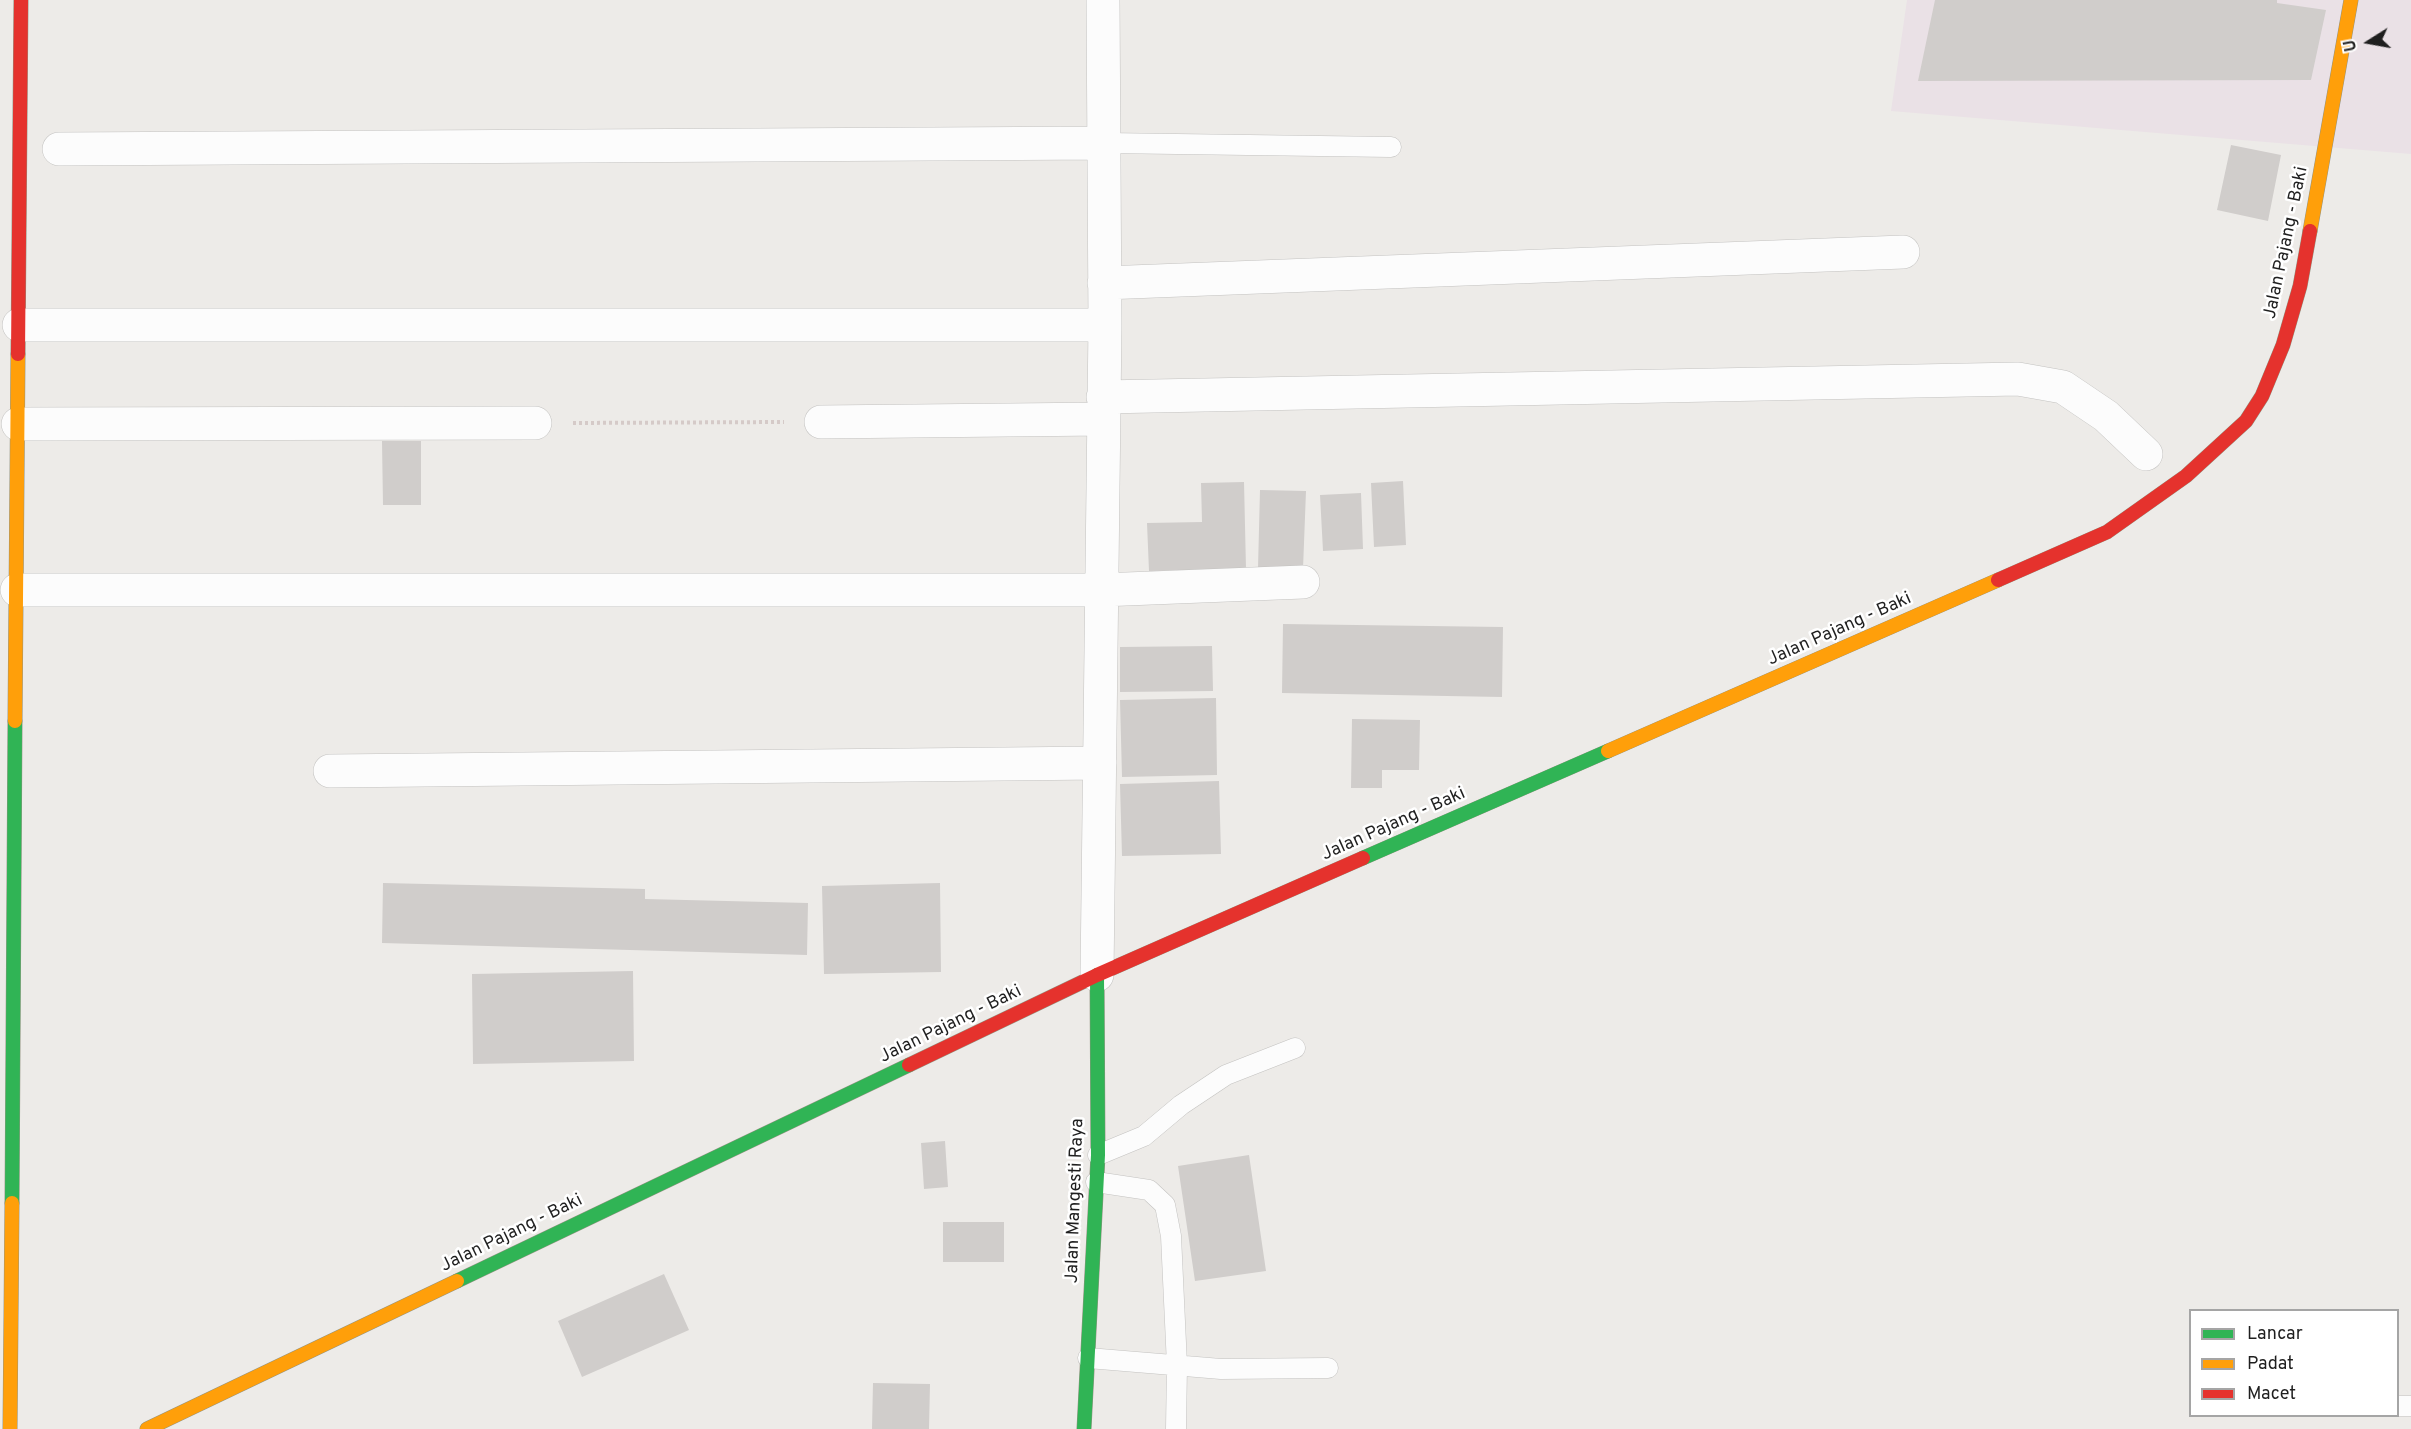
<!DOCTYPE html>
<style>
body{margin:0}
#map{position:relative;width:2411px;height:1429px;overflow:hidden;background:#edebe8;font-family:Overpass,sans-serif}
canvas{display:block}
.legend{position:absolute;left:2189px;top:1309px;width:210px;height:108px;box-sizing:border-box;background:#fff;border:2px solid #a5a5a5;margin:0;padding:8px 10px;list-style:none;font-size:18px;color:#1f1f1f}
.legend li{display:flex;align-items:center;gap:12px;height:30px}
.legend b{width:30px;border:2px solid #a5a5a5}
.north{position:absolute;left:2339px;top:12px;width:60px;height:60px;-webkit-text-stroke:4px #fff;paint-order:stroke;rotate:259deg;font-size:16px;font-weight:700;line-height:24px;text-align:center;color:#1f1f1f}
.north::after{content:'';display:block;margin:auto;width:21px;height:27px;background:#1f1f1f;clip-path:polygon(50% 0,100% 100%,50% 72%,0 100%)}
</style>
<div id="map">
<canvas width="2411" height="1429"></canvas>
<ul class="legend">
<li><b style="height:8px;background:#30b455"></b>Lancar</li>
<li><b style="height:8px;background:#ff9f0a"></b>Padat</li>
<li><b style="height:8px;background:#e5322d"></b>Macet</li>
</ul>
<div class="north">U</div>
</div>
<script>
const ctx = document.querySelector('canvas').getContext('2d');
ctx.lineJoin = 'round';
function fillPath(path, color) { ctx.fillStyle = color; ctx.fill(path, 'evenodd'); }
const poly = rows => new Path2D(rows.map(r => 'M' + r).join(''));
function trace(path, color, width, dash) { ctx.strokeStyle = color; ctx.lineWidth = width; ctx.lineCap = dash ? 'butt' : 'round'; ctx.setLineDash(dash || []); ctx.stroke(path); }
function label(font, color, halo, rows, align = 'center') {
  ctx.font = font + ' Overpass,sans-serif'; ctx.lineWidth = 5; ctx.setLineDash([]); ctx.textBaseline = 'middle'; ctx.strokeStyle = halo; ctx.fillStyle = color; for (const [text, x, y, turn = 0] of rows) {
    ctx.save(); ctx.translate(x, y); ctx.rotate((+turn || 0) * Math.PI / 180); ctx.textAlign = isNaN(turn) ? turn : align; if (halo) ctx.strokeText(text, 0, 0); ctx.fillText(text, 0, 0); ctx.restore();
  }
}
fillPath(poly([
 [1907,0,2411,0,2411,154,1891,111]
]), '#eae1e6');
fillPath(poly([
 [1935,0,2277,0,2277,3,2326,10,2311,80,1918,81],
 [2231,145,2281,155,2268,221,2217,210],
 [382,441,421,441,421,505,383,505],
 [1403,481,1406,545,1374,547,1371,483],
 [1244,482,1246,569,1149,571,1147,523,1202,522,1201,483],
 [1260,490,1306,491,1303,569,1258,568],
 [1361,493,1363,549,1323,551,1320,495],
 [1283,624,1503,627,1502,697,1282,693],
 [1212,646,1213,691,1120,692,1120,647],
 [1216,698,1217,775,1122,777,1120,700],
 [1352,719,1420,720,1419,770,1382,770,1382,788,1351,788],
 [1219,781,1221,854,1122,856,1120,784],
 [383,883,645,889,645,899,808,903,807,955,382,943],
 [940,883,941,972,824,974,822,886],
 [633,971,634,1061,473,1064,472,974],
 [945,1141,948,1187,924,1189,921,1143],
 [1249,1155,1266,1271,1195,1281,1178,1166],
 [943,1222,1004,1222,1004,1262,943,1262],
 [664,1274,689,1330,582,1377,558,1321],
 [873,1383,930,1384,929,1429,872,1429]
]), '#d0cdcb');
const lane = poly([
 [1105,143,1391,147],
 [1098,1155,1144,1136,1181,1105,1226,1075,1295,1048],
 [1096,1182,1149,1190,1165,1205,1171,1236,1177,1365,1176,1429],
 [1088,1358,1221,1369,1328,1368],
 [2398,1406,2411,1406]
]);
const street = poly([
 [59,149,1105,143],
 [1104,283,1903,252],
 [19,325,1105,325],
 [1103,397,2018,379,2063,387,2106,416,2146,454],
 [821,422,1103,419],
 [18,424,535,423],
 [17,590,1101,590,1303,582],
 [330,771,1100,763],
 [1097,975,1105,325,1103,0]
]);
const fast = poly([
 [1363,858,1608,751],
 [12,1203,15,721],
 [457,1281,909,1065],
 [1084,1429,1098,1155,1097,975]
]);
const slow = poly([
 [2310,231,2351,0],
 [15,721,18,354],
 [1608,751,1998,580],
 [10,1429,12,1203],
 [147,1429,457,1281]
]);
const jam = poly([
 [18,354,21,0],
 [1998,580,2107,532,2186,476,2246,421,2262,396,2283,345,2300,286,2310,231],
 [909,1065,1097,975,1363,858]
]);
trace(lane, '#c3c2c0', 21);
trace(street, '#c3c2c0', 34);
trace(fast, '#939482', 15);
trace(slow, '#939482', 15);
trace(jam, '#939482', 15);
trace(poly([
 [573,423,784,422]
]), '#d5cac8', 4, [3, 3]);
trace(lane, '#fcfcfc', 20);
trace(street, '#fcfcfc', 33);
trace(fast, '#30b455', 14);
trace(slow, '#ff9f0a', 14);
trace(jam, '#e5322d', 14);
label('18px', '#1f1f1f', '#fff', [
 ["Jalan Pajang - Baki",2287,243,-78],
 ["Jalan Pajang - Baki",1840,630,-24],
 ["Jalan Pajang - Baki",1394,825,-24],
 ["Jalan Pajang - Baki",951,1025,-26],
 ["Jalan Mangesti Raya",1076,1201,-88],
 ["Jalan Pajang - Baki",512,1234,-26]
]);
</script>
